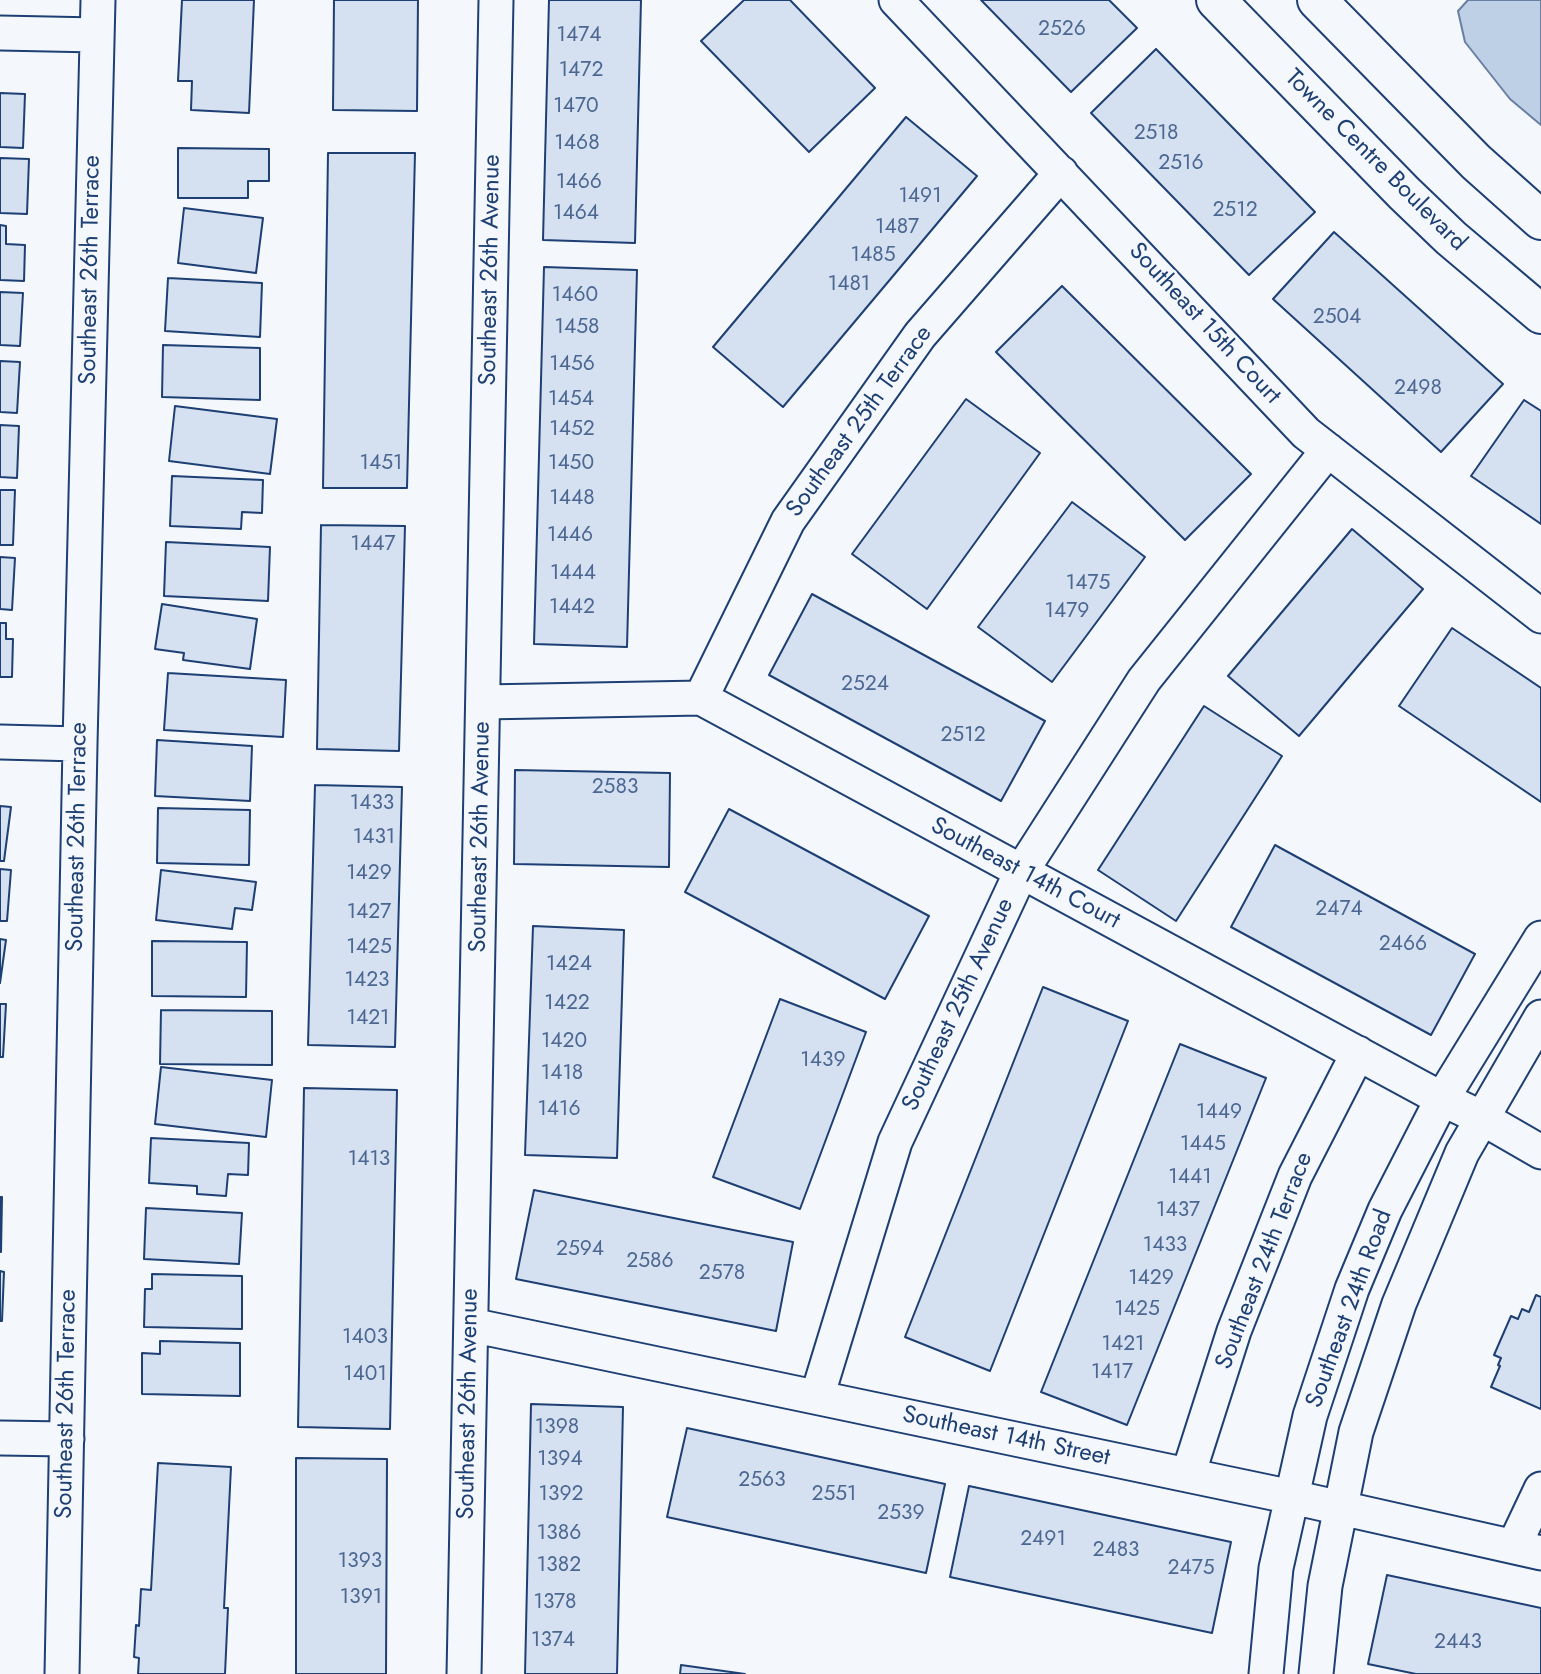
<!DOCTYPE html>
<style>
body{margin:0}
canvas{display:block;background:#f4f7fb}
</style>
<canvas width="1541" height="1674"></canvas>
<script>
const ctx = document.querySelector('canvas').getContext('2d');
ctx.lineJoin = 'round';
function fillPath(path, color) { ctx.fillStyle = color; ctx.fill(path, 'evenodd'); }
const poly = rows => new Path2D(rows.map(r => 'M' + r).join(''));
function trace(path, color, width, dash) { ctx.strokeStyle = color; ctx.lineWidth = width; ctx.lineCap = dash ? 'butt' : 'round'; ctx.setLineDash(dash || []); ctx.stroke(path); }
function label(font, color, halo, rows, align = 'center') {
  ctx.font = font + ' Jost,sans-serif'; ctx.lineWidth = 5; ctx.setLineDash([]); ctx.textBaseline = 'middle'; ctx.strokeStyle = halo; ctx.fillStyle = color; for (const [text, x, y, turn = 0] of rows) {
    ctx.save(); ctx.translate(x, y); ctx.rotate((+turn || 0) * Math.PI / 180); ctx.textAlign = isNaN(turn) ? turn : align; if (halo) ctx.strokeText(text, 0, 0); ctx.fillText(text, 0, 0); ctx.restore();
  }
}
const water = poly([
 [1468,0,1541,0,1541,125,1510,99,1465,42,1458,11,1468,0]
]);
fillPath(water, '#bed0e5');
trace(water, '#687fa3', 2);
const building = poly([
 [182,0,254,0,249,113,191,110,192,81,178,81,182,0],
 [334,0,418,0,417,111,333,110,334,0],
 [549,0,641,0,635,243,543,240,549,0],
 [744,0,790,0,875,88,809,152,701,41,744,0],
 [981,0,1109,0,1137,28,1071,92,981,0],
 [1156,49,1315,212,1249,275,1091,113,1156,49],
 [0,93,25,94,23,148,0,147,0,93],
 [906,117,977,176,783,407,713,347,906,117],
 [178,148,269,149,269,181,248,181,248,198,178,198,178,148],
 [328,153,415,153,407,488,323,488,328,153],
 [0,158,29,159,27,214,0,213,0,158],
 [184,208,263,218,256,273,178,263,184,208],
 [0,225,6,226,6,244,25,245,24,281,0,280,0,225],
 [1334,232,1503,384,1441,452,1273,299,1334,232],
 [544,267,637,270,627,647,534,644,544,267],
 [168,278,262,283,260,337,165,331,168,278],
 [1062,286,1251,474,1185,540,996,352,1062,286],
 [0,292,23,293,20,346,0,345,0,292],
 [163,345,260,348,260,400,162,397,163,345],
 [0,361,20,362,17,413,0,412,0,361],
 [966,399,1040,453,927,609,852,554,966,399],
 [1524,400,1541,411,1541,524,1471,476,1524,400],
 [175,406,277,419,270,474,169,461,175,406],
 [0,425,19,426,17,478,0,477,0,425],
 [172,476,263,480,262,513,242,512,241,529,170,526,172,476],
 [0,490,15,490,13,545,0,545,0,490],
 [1072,502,1145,557,1052,682,978,627,1072,502],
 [321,525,405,526,399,751,317,749,321,525],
 [1352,529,1423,589,1299,736,1228,676,1352,529],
 [166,542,270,547,268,601,164,596,166,542],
 [0,557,15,558,12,610,0,609,0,557],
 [812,594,1045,721,1001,801,769,675,812,594],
 [162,604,257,619,250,669,183,660,184,653,155,649,162,604],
 [0,623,6,623,6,639,13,639,12,677,0,677,0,623],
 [1452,628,1541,688,1541,802,1399,706,1452,628],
 [168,673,286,680,283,737,164,730,168,673],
 [1204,706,1282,756,1176,921,1098,870,1204,706],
 [157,740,252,746,250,801,155,796,157,740],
 [515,770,670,773,669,867,514,864,515,770],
 [315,785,402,787,395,1047,308,1045,315,785],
 [0,806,11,807,4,861,0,861,0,806],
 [158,808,250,810,249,865,157,863,158,808],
 [729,809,929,916,885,999,685,892,729,809],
 [1275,845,1475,954,1431,1035,1231,927,1275,845],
 [0,869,11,870,7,921,0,921,0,869],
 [161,870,256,882,252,910,235,908,232,929,156,920,161,870],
 [533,926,624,930,617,1158,525,1155,533,926],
 [0,939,6,940,0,983,0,939],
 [152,941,247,942,246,997,152,996,152,941],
 [1043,987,1128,1021,990,1371,905,1337,1043,987],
 [780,999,866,1032,800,1209,713,1177,780,999],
 [0,1004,6,1004,3,1057,0,1057,0,1004],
 [161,1010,272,1011,272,1065,160,1064,161,1010],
 [1180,1044,1266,1078,1127,1425,1041,1392,1180,1044],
 [161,1067,272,1080,266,1137,155,1124,161,1067],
 [304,1088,397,1090,390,1429,298,1427,304,1088],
 [151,1138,249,1143,248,1175,228,1174,226,1196,197,1194,197,1186,149,1183,151,1138],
 [534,1190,793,1242,776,1331,516,1279,534,1190],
 [0,1197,2,1197,1,1252,0,1252,0,1197],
 [146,1208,242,1213,239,1264,144,1259,146,1208],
 [0,1271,4,1272,2,1321,0,1321,0,1271],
 [152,1274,242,1276,242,1329,144,1327,145,1289,152,1289,152,1274],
 [1536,1295,1541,1297,1541,1409,1491,1387,1500,1366,1498,1365,1501,1358,1494,1355,1511,1316,1518,1319,1522,1309,1529,1312,1536,1295],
 [160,1341,240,1343,240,1396,142,1394,142,1353,160,1354,160,1341],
 [531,1404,623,1407,617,1674,525,1674,531,1404],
 [687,1428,945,1484,926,1573,667,1517,687,1428],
 [296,1458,387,1459,386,1674,296,1674,296,1458],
 [158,1463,231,1467,224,1608,228,1608,225,1674,138,1674,139,1658,134,1657,136,1625,139,1626,141,1589,151,1590,158,1463],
 [969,1486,1231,1542,1212,1633,950,1577,969,1486],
 [1387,1575,1541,1608,1541,1674,1416,1674,1368,1664,1387,1575],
 [681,1665,745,1674,680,1674,681,1665]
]);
fillPath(building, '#d5e0f0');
trace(building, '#1d3f73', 2);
const minor = poly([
 [896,0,1306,433,1541,616],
 [0,33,97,35],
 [701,698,788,521,920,335,1061,173],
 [483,702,701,698,1442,1099,1482,1118,1541,1152],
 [0,742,80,744],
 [471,1325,1292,1497,1541,1553],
 [817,1397,895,1142,1021,872,1144,680,1328,450],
 [0,1438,67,1439],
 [1188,1475,1234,1331,1295,1176,1358,1053],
 [1514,1546,1541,1489],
 [62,1674,80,744,98,0],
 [464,1674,496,0],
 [1266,1674,1276,1568,1310,1416,1352,1289,1385,1210,1442,1099,1541,938],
 [1316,1674,1325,1586,1356,1432,1399,1304,1462,1153,1541,1017]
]);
const tertiary = poly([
 [1216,0,1404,193,1451,238,1541,314],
 [1317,0,1476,162,1541,220]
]);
trace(minor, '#1d3f73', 37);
trace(tertiary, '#1d3f73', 42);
trace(minor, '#f4f7fb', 33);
trace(tertiary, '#f4f7fb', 38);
label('21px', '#4b6792', null, [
 ["2526",1062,30],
 ["1474",579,36],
 ["1472",581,71],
 ["1470",576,107],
 ["2518",1156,134],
 ["1468",577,144],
 ["2516",1181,164],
 ["1466",579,183],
 ["1491",920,197],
 ["2512",1235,211],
 ["1464",576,214],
 ["1487",897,228],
 ["1485",873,256],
 ["1481",849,285],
 ["1460",575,296],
 ["2504",1337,318],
 ["1458",577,328],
 ["1456",572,365],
 ["2498",1418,389],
 ["1454",571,400],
 ["1452",572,430],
 ["1451",381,464],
 ["1450",571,464],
 ["1448",572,499],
 ["1446",570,536],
 ["1447",373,545],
 ["1444",573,574],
 ["1475",1088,584],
 ["1442",572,608],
 ["1479",1067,612],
 ["2524",865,685],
 ["2512",963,736],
 ["2583",615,788],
 ["1433",372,804],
 ["1431",374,838],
 ["1429",369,874],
 ["2474",1339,910],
 ["1427",369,913],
 ["2466",1403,945],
 ["1425",369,948],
 ["1424",569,965],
 ["1423",367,981],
 ["1422",567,1004],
 ["1421",368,1019],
 ["1420",564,1042],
 ["1439",823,1061],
 ["1418",562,1074],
 ["1416",559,1110],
 ["1449",1219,1113],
 ["1445",1203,1145],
 ["1413",369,1160],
 ["1441",1190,1178],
 ["1437",1178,1211],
 ["1433",1165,1246],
 ["2594",580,1250],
 ["2586",650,1262],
 ["2578",722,1274],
 ["1429",1151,1279],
 ["1425",1137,1310],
 ["1403",365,1338],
 ["1421",1123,1345],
 ["1417",1112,1373],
 ["1401",365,1375],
 ["1398",557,1428],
 ["1394",560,1460],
 ["2563",762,1481],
 ["1392",561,1495],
 ["2551",834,1495],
 ["2539",901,1514],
 ["1386",559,1534],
 ["2491",1043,1540],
 ["2483",1116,1551],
 ["1393",360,1562],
 ["1382",559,1566],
 ["2475",1191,1569],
 ["1391",361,1598],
 ["1378",555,1603],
 ["1374",553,1641],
 ["2443",1458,1643]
]);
label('24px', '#1d3f73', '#f4f7fb', [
 ["Towne Centre Boulevard",1375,161,45],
 ["Southeast 26th Terrace",91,270,-89],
 ["Southeast 26th Avenue",491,270,-89],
 ["Southeast 15th Court",1204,324,47],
 ["Southeast 25th Terrace",860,422,-54],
 ["Southeast 26th Terrace",78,837,-89],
 ["Southeast 26th Avenue",481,837,-89],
 ["Southeast 14th Court",1025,874,28],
 ["Southeast 25th Avenue",959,1005,-65],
 ["Southeast 24th Terrace",1265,1261,-69],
 ["Southeast 24th Road",1350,1309,-70],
 ["Southeast 26th Terrace",67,1404,-89],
 ["Southeast 26th Avenue",469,1404,-89],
 ["Southeast 14th Street",1006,1437,12]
]);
</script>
